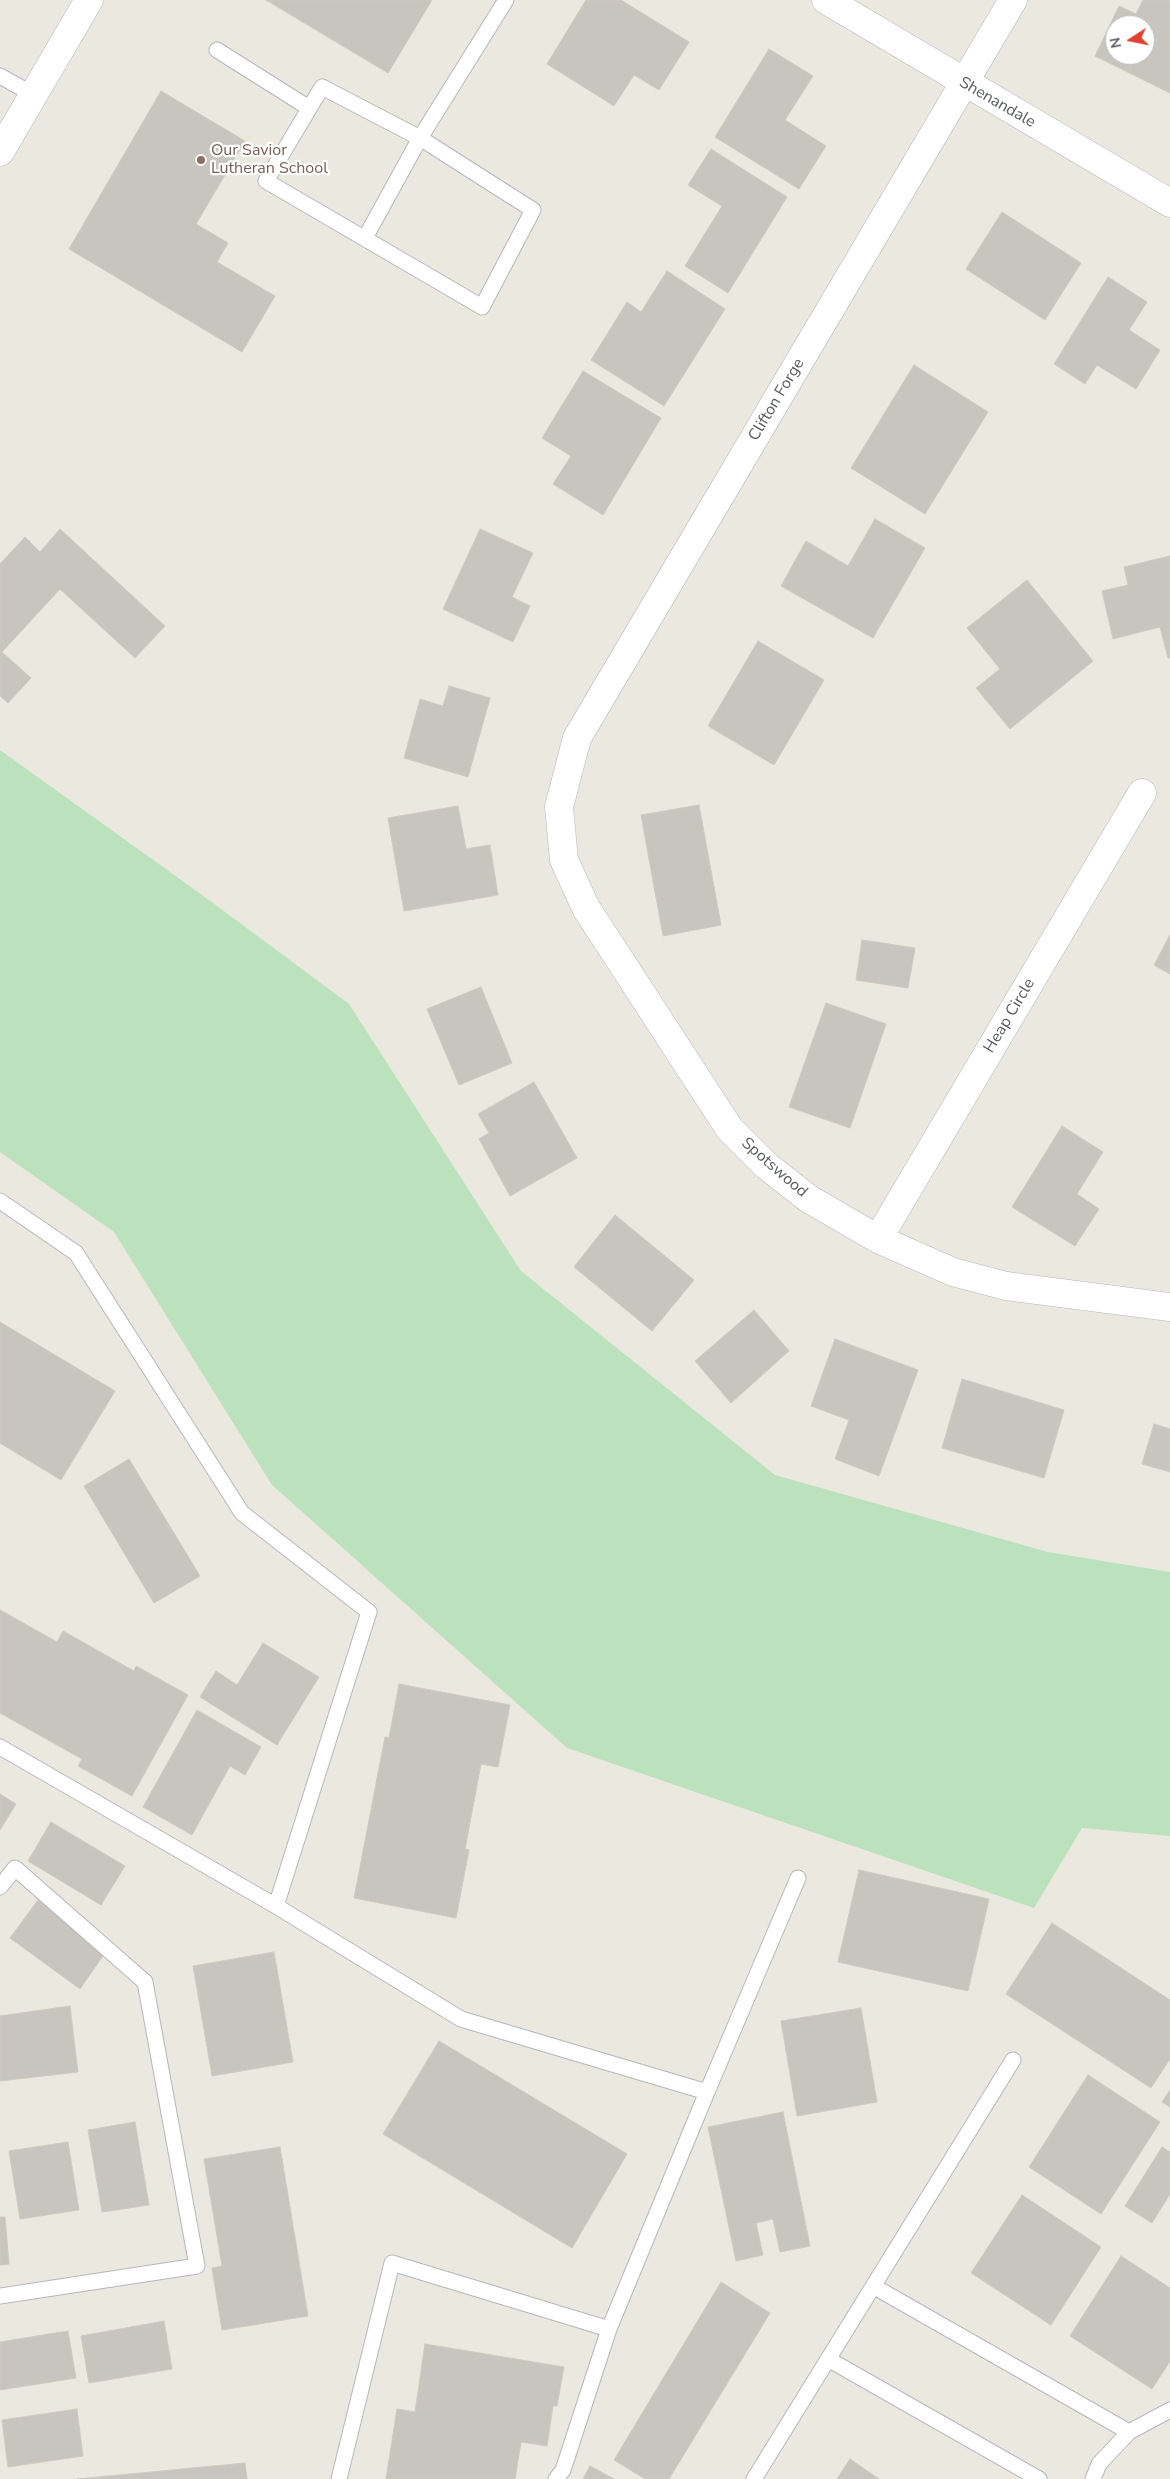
<!DOCTYPE html>
<style>
body{margin:0}
#map{position:relative;width:1170px;height:2479px;overflow:hidden;background:#ebe8df;font-family:"Nunito Sans",sans-serif}
canvas{display:block}
.north{position:absolute;left:1105px;top:15px;width:50px;height:50px;box-sizing:border-box;background:#fff;border:1px solid #bcbdbf;border-radius:50%;rotate:259deg;font-size:14px;font-weight:700;line-height:20px;text-align:center;color:#585b60}
.north::after{content:'';display:block;margin:auto;width:18px;height:22px;background:#e04130;clip-path:polygon(50% 0,100% 100%,50% 72%,0 100%)}
</style>
<div id="map">
<canvas width="1170" height="2479"></canvas>
<div class="north">N</div>
</div>
<script>
const ctx = document.querySelector('canvas').getContext('2d');
ctx.lineJoin = 'round';
function fillPath(path, color) { ctx.fillStyle = color; ctx.fill(path, 'evenodd'); }
const poly = rows => new Path2D(rows.map(r => 'M' + r).join(''));
function trace(path, color, width, dash) { ctx.strokeStyle = color; ctx.lineWidth = width; ctx.lineCap = dash ? 'butt' : 'round'; ctx.setLineDash(dash || []); ctx.stroke(path); }
function label(font, color, halo, rows, align = 'center') {
  ctx.font = font + ' "Nunito Sans",sans-serif'; ctx.lineWidth = 4.5; ctx.setLineDash([]); ctx.textBaseline = 'middle'; ctx.strokeStyle = halo; ctx.fillStyle = color; for (const [text, x, y, turn = 0] of rows) {
    ctx.save(); ctx.translate(x, y); ctx.rotate((+turn || 0) * Math.PI / 180); ctx.textAlign = isNaN(turn) ? turn : align; if (halo) ctx.strokeText(text, 0, 0); ctx.fillText(text, 0, 0); ctx.restore();
  }
}
fillPath(poly([
 [0,750,209,900,349,1004,521,1271,775,1475,1048,1552,1170,1572,1170,1836,1082,1828,1034,1908,567,1748,272,1485,114,1232,0,1152]
]), '#bce2bd');
const building = poly([
 [266,0,432,0,388,73,266,0],
 [586,0,621,0,689,42,659,90,634,75,614,106,547,64,586,0],
 [1143,0,1170,0,1170,93,1095,56,1119,6,1136,14,1143,0],
 [1115,25,1145,25,1145,55,1115,55,1115,25],
 [769,49,813,76,785,120,826,146,799,189,715,137,769,49],
 [161,91,245,141,196,224,228,243,217,262,275,296,242,352,69,249,161,91],
 [711,149,787,197,728,293,685,266,722,206,688,185,711,149],
 [1002,212,1081,263,1045,320,966,269,1002,212],
 [667,271,725,309,664,406,591,360,627,302,641,312,667,271],
 [1108,277,1147,302,1129,330,1160,350,1136,389,1097,365,1085,384,1054,364,1108,277],
 [914,365,988,412,925,514,851,468,914,365],
 [583,371,661,418,603,515,553,484,571,456,542,438,583,371],
 [875,519,925,548,873,638,781,586,806,541,848,566,875,519],
 [60,529,165,626,135,658,60,589,2,652,31,678,8,703,0,696,0,564,25,537,40,552,60,529],
 [480,529,533,553,512,597,530,606,513,642,443,609,480,529],
 [1170,556,1170,658,1168,658,1160,627,1113,639,1102,591,1128,585,1124,567,1170,556],
 [1027,580,1093,661,1010,729,976,688,1000,669,967,628,1027,580],
 [758,641,824,680,774,765,708,726,758,641],
 [449,686,490,698,468,777,404,758,420,699,443,706,449,686],
 [699,805,721,925,663,936,641,815,699,805],
 [458,806,466,849,490,845,498,895,404,911,388,818,458,806],
 [1170,935,1170,974,1154,965,1170,935],
 [862,940,915,948,908,988,856,980,862,940],
 [481,987,512,1063,459,1085,427,1009,481,987],
 [826,1003,886,1024,850,1128,789,1107,826,1003],
 [534,1082,577,1158,510,1196,479,1139,489,1133,478,1114,534,1082],
 [1062,1126,1103,1152,1077,1194,1099,1209,1075,1246,1012,1207,1062,1126],
 [615,1215,694,1280,652,1331,574,1267,615,1215],
 [754,1310,789,1351,731,1403,695,1361,754,1310],
 [0,1322,115,1391,61,1480,0,1443,0,1322],
 [835,1339,918,1370,879,1476,835,1459,849,1420,811,1406,835,1339],
 [962,1379,1064,1410,1044,1478,942,1448,962,1379],
 [1154,1424,1170,1429,1170,1472,1142,1464,1154,1424],
 [129,1459,200,1576,154,1603,84,1486,129,1459],
 [0,1610,57,1642,63,1631,134,1671,136,1666,188,1695,132,1796,78,1766,82,1759,0,1713,0,1610],
 [263,1643,319,1677,277,1745,200,1697,216,1671,237,1685,263,1643],
 [399,1684,510,1705,498,1767,481,1764,465,1849,469,1850,456,1918,354,1898,385,1737,389,1738,399,1684],
 [197,1710,261,1747,245,1775,230,1766,192,1835,143,1807,197,1710],
 [0,1794,16,1804,0,1830,0,1794],
 [51,1822,125,1866,101,1905,28,1861,51,1822],
 [859,1870,989,1899,968,1991,838,1962,859,1870],
 [38,1900,107,1950,80,1989,10,1938,38,1900],
 [1052,1923,1170,2000,1170,2059,1151,2088,1006,1994,1052,1923],
 [274,1952,293,2062,212,2076,193,1966,274,1952],
 [70,2006,78,2072,0,2081,0,2016,70,2006],
 [861,2008,877,2102,797,2116,781,2021,861,2008],
 [439,2041,627,2154,572,2248,383,2134,439,2041],
 [1088,2075,1160,2122,1101,2214,1029,2167,1088,2075],
 [1170,2090,1170,2107,1162,2102,1170,2090],
 [783,2112,810,2246,780,2252,773,2219,756,2223,763,2255,736,2261,708,2127,783,2112],
 [135,2122,149,2205,102,2212,88,2130,135,2122],
 [68,2142,79,2210,20,2219,9,2151,68,2142],
 [280,2147,308,2316,222,2330,212,2268,222,2266,204,2159,280,2147],
 [1162,2147,1170,2152,1170,2194,1152,2223,1125,2206,1162,2147],
 [1022,2195,1101,2247,1051,2325,971,2273,1022,2195],
 [0,2217,5,2217,9,2264,0,2265,0,2217],
 [1121,2256,1170,2288,1170,2361,1152,2389,1070,2336,1121,2256],
 [721,2282,770,2313,669,2479,645,2479,614,2460,721,2282],
 [164,2321,172,2369,89,2383,81,2336,164,2321],
 [68,2331,76,2378,0,2390,0,2342,68,2331],
 [425,2344,564,2367,557,2406,553,2406,547,2446,521,2442,515,2479,386,2479,397,2409,415,2412,425,2344],
 [77,2409,83,2456,8,2467,2,2420,77,2409],
 [850,2459,879,2479,837,2479,850,2459],
 [245,2463,247,2479,77,2479,245,2463],
 [590,2466,614,2479,583,2479,590,2466]
]);
fillPath(building, '#c8c5bf');
trace(building, '#cfcabe', 1);
const lane = poly([
 [217,50,309,108],
 [0,76,34,95],
 [322,87,420,138,533,210,482,307,266,181,322,87],
 [365,238,420,138,506,0],
 [0,1201,76,1253,242,1513,369,1612,276,1906,0,1747],
 [0,1887,15,1868,145,1982,197,2266,0,2296],
 [276,1906,461,2019,707,2092,798,1878],
 [873,2286,1129,2432],
 [828,2359,1039,2479],
 [339,2479,392,2263,609,2329],
 [556,2479,563,2470,609,2329,707,2092],
 [754,2479,1013,2060],
 [1093,2479,1099,2464,1129,2432,1170,2410]
]);
const street = poly([
 [826,0,1170,203],
 [1013,0,577,738,559,807,564,860,586,908,729,1128,767,1166,809,1199,878,1239,953,1272,1006,1286,1170,1307],
 [878,1239,1142,793]
]);
const secondary = poly([
 [0,152,89,0]
]);
trace(lane, '#b5b7bc', 17);
trace(street, '#b5b7bc', 29);
trace(secondary, '#b3b6bc', 29);
trace(lane, '#fff', 15);
trace(street, '#fff', 28);
trace(secondary, '#fff', 28);
for (const [x, y, r, color] of [
 [201,160,5,"#8d6e63"]
]) { const dot = new Path2D(); dot.arc(x, y, r, 0, 2 * Math.PI); ctx.fillStyle = color; ctx.fill(dot); trace(dot, '#fff', 2); }
label('16px', '#585b60', '#fff', [
 ["Shenandale",997,103,30],
 ["Clifton Forge",777,400,-59],
 ["Heap Circle",1010,1016,-59],
 ["Spotswood",774,1168,41]
]);
label('16px', '#785e54', '#fff', [
 ["Our Savior",211,151],
 ["Lutheran School",211,169]
], 'left');
</script>
